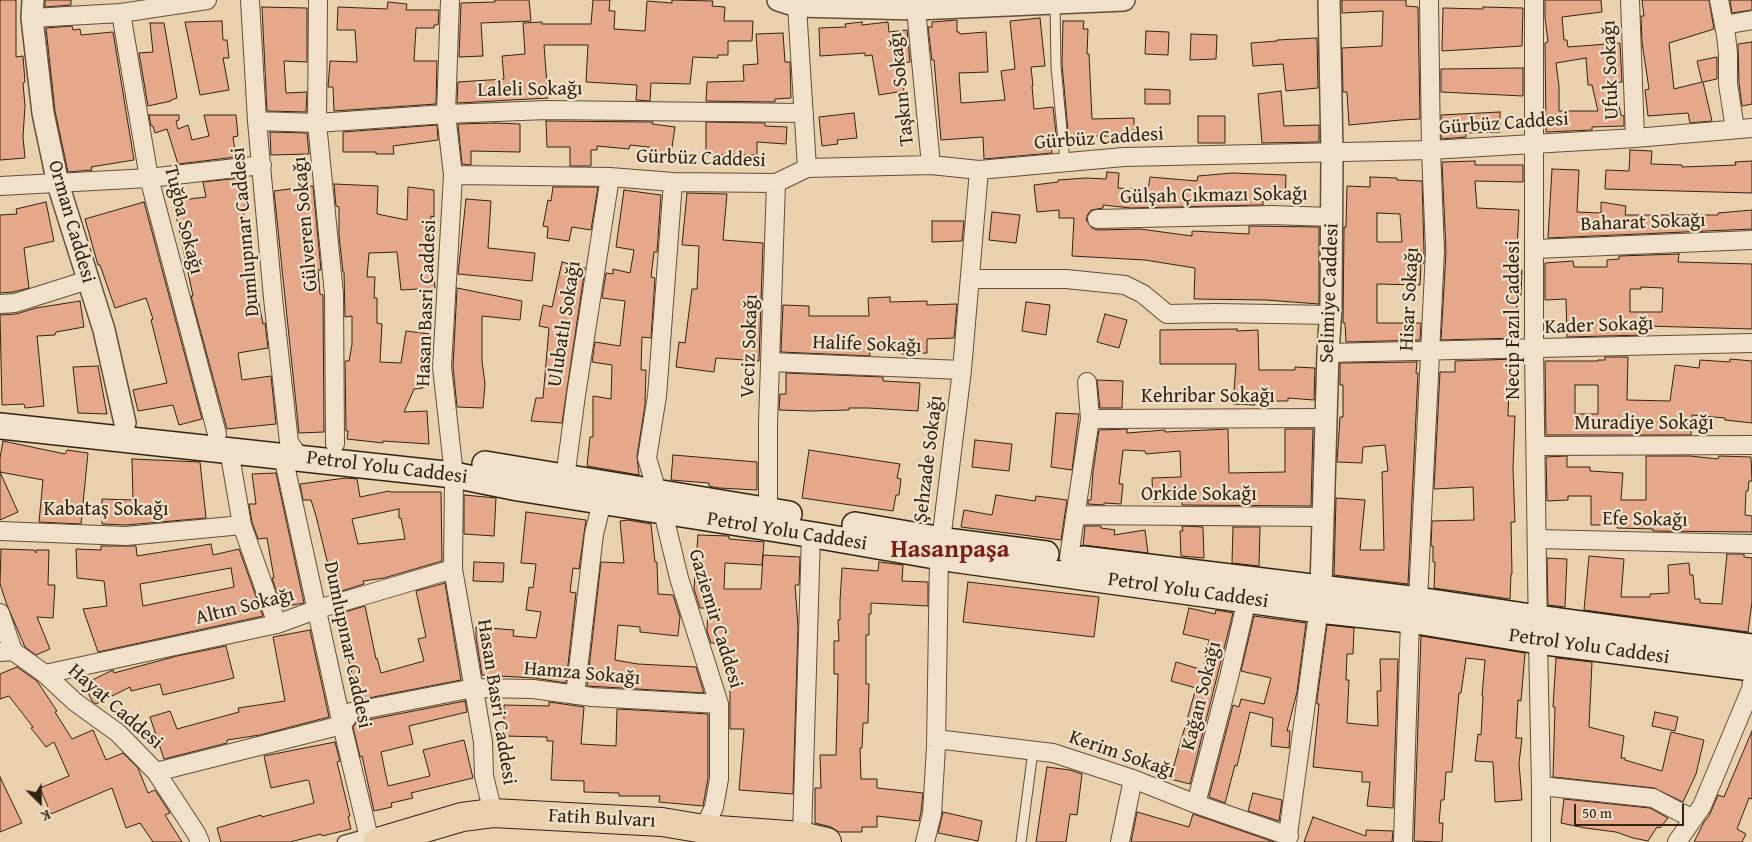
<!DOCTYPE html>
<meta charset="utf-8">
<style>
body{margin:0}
#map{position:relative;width:1752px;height:842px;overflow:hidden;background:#ead1ad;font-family:"Gentium Book Plus",serif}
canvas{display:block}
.north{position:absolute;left:15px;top:777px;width:50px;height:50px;-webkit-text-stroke:4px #f1e1ca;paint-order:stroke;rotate:157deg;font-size:14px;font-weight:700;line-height:20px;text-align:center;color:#332411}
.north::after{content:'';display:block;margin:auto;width:18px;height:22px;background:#332411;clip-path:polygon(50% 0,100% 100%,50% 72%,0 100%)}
.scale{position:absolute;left:1574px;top:804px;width:110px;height:22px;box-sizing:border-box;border:2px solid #332411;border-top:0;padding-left:6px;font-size:15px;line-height:18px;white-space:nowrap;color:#332411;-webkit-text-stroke:4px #f1e1ca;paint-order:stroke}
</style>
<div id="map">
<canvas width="1752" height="842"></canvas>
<div class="north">K</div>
<div class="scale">50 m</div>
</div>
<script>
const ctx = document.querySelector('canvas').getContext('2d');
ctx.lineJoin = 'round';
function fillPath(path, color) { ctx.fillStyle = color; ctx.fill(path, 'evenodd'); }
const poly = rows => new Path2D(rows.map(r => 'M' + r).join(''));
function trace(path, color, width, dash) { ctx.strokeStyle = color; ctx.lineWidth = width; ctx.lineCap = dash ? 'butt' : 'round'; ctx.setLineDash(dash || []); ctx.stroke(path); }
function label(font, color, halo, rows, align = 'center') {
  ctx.font = font + ' "Gentium Book Plus",serif'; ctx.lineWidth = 4.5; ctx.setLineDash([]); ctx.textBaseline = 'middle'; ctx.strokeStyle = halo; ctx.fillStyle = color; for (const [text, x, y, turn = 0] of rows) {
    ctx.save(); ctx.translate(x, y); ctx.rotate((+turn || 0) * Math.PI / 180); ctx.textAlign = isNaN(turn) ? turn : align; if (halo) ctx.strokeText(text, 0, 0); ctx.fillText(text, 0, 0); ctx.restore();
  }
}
const building = poly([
 [0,0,16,0,16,57,23,56,25,82,23,83,25,106,23,137,25,158,0,160,0,0],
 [45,0,71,0,71,5,45,7,45,0],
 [495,0,529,0,531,21,481,23,483,56,459,57,461,3,495,2,495,0],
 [593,0,610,0,609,11,615,11,614,29,645,31,647,1,672,3,672,0,713,1,712,6,725,7,724,21,753,21,752,41,728,41,728,55,718,55,718,58,693,57,690,84,651,83,650,101,636,100,637,85,586,82,588,45,544,45,548,98,457,103,458,82,504,79,502,56,525,54,523,23,542,22,542,24,591,24,593,0],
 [1342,0,1406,0,1406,6,1418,7,1420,119,1401,120,1349,125,1347,92,1343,92,1342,48,1382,46,1383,11,1342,13,1342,0],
 [1545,0,1601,0,1602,12,1562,17,1564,40,1567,40,1568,47,1620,43,1622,82,1614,83,1621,115,1624,116,1624,126,1592,127,1592,130,1546,132,1545,43,1548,42,1545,18,1545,0],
 [1586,58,1588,85,1592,85,1598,111,1559,111,1559,86,1556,63,1586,58],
 [1642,0,1709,0,1714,29,1669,43,1674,89,1702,82,1697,61,1717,57,1717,79,1703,82,1712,121,1690,123,1688,113,1648,116,1645,90,1649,89,1642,42,1641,16,1644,16,1642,0],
 [1730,0,1752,0,1752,10,1732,13,1730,0],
 [388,2,407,4,406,10,439,10,438,25,434,25,434,28,416,28,414,61,437,61,436,104,334,111,333,87,328,87,330,61,357,62,355,30,337,30,338,7,387,9,388,2],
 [262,7,307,8,307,62,284,61,286,93,307,92,306,112,267,111,262,7],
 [1483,7,1523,8,1522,46,1442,51,1443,8,1483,9,1483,7],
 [1040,18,1045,66,1031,67,1033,86,1032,86,1034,109,1053,107,1057,142,1051,142,1052,153,984,159,983,137,941,140,934,60,932,60,928,27,932,27,932,22,957,20,957,32,959,32,960,34,986,32,988,72,959,73,961,103,1005,100,1001,71,1015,69,1010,21,1040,18],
 [222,21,223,40,227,40,229,58,223,58,229,90,200,95,185,22,222,21],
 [1063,21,1084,21,1083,29,1088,29,1087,54,1089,54,1092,119,1134,118,1134,140,1111,139,1111,136,1085,136,1085,142,1069,142,1062,64,1063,21],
 [862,22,862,25,888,22,889,32,907,30,910,62,900,64,904,91,879,95,872,55,865,56,865,53,820,56,819,28,846,27,845,24,862,22],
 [150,23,164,23,177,98,171,100,171,101,148,106,139,53,153,52,150,23],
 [72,26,73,30,80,29,81,35,113,32,134,160,91,167,92,170,68,172,55,111,46,28,72,26],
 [1146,31,1169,32,1168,55,1145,54,1146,31],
 [783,33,785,62,790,62,791,98,775,99,775,102,706,101,707,82,744,81,743,65,758,64,756,34,783,33],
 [1191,34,1217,35,1216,59,1190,60,1191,34],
 [1317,38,1318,88,1286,91,1283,64,1253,66,1251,43,1277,41,1277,40,1317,38],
 [1752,42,1752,104,1742,106,1739,83,1738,44,1752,42],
 [1523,68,1523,96,1441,92,1441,69,1523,68],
 [1145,89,1170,90,1170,104,1145,104,1145,89],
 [1281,91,1284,126,1319,125,1319,142,1262,143,1258,94,1281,91],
 [1500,112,1500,132,1466,133,1466,137,1441,139,1441,115,1500,112],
 [854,113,857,138,837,140,838,144,822,146,819,117,854,113],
 [149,115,179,115,179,120,176,121,178,129,188,125,192,140,209,136,204,115,236,115,238,136,233,137,236,157,178,164,167,129,155,133,153,126,151,126,149,115],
 [1198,116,1225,116,1225,143,1198,143,1198,116],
 [546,121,653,122,652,124,675,127,671,154,656,152,657,148,630,145,629,149,597,146,597,150,591,150,591,166,570,166,570,147,547,147,546,121],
 [706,122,765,123,765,126,787,127,786,144,757,142,757,155,706,155,706,122],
 [495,123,520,124,520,152,471,151,471,165,462,164,458,124,495,123],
 [437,125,438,140,393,146,394,154,376,154,376,152,343,152,343,132,437,125],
 [270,132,307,133,309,154,271,155,270,132],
 [1630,150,1652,151,1651,164,1682,165,1682,167,1736,165,1735,162,1752,161,1752,193,1605,189,1606,170,1629,171,1630,150],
 [1475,161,1475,165,1523,165,1523,182,1475,181,1477,208,1519,210,1516,269,1522,270,1521,295,1517,295,1517,338,1441,340,1446,252,1442,162,1475,161],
 [1552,169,1579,170,1577,212,1601,213,1601,202,1626,206,1625,215,1718,215,1718,213,1752,210,1752,229,1548,238,1552,169],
 [1107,172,1119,173,1118,188,1148,190,1150,177,1197,181,1198,176,1232,173,1286,175,1285,201,1263,201,1263,205,1131,208,1103,205,1103,208,1091,210,1088,214,1086,220,1092,228,1097,230,1140,229,1192,236,1192,231,1249,234,1249,226,1319,227,1319,304,1266,300,1194,299,1195,268,1145,260,1072,256,1074,218,1059,218,1059,210,1037,212,1034,185,1058,182,1058,180,1086,178,1106,179,1107,172],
 [1370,177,1397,178,1397,180,1422,181,1424,251,1424,263,1421,263,1420,285,1377,284,1377,323,1421,323,1420,340,1346,342,1345,323,1343,323,1344,227,1346,227,1347,186,1370,187,1370,177],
 [1377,213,1400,214,1402,242,1377,242,1377,213],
 [240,178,246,210,243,210,251,247,245,249,251,285,255,284,263,324,265,323,268,348,238,353,242,380,271,376,276,424,227,429,191,296,193,296,173,201,206,197,203,182,240,178],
 [334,184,378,186,377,214,407,220,408,187,434,190,434,217,431,216,428,261,432,261,435,288,401,290,397,252,369,253,367,277,375,277,374,298,377,298,377,323,382,324,380,362,401,363,406,331,430,334,428,356,421,355,423,388,414,389,404,412,427,411,429,444,383,441,383,443,347,439,348,431,346,431,345,361,349,361,352,344,352,316,345,317,344,272,343,272,339,235,339,207,336,206,334,184],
 [313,186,321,270,318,270,320,294,323,295,324,432,299,433,274,191,313,186],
 [553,187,598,187,591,230,572,227,569,241,547,238,548,227,543,226,548,200,551,201,553,187],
 [624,190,661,195,657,252,654,252,651,277,655,278,651,338,642,337,641,370,646,370,645,405,637,456,639,475,587,466,590,437,593,437,593,396,611,399,612,365,592,362,595,342,620,346,625,301,602,298,606,273,613,274,613,269,630,273,634,250,616,247,624,190],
 [687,193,727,194,723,240,763,243,759,361,716,358,714,372,676,367,679,342,685,343,692,289,697,289,699,246,682,245,687,193],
 [466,199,491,201,488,248,535,253,532,281,458,274,466,199],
 [46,202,54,241,24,248,29,288,13,292,0,293,0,215,17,214,16,209,46,202],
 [144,202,202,419,179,425,173,405,138,411,133,390,167,383,151,320,153,319,146,298,115,308,100,265,98,265,85,219,144,202],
 [992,212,1020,215,1016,243,989,240,992,212],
 [932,221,964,221,962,241,932,242,932,221],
 [1679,254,1678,262,1752,264,1752,329,1646,326,1645,335,1567,337,1566,299,1545,300,1545,263,1573,261,1574,267,1607,267,1607,260,1619,259,1619,256,1679,254],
 [1641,287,1663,288,1662,312,1630,312,1630,289,1641,289,1641,287],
 [562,262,585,268,562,423,531,421,536,398,543,398,549,328,539,326,543,305,552,307,562,262],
 [457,288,522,301,520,320,482,316,482,361,485,384,483,408,457,407,453,367,457,288],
 [890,297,890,302,927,301,927,305,957,304,954,338,927,339,927,353,902,354,902,345,869,347,870,356,781,352,783,305,809,306,809,316,869,316,868,298,890,297],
 [80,301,84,327,56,332,55,335,37,336,44,406,25,408,24,404,2,405,0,315,16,314,36,308,80,301],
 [1026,302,1050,305,1046,335,1022,331,1026,302],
 [1105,314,1127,320,1119,348,1097,342,1105,314],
 [1237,329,1237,331,1258,330,1259,370,1295,370,1295,367,1315,368,1314,400,1288,398,1288,401,1255,401,1255,405,1233,404,1236,364,1160,364,1160,330,1237,329],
 [1605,357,1628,357,1627,400,1670,401,1675,365,1699,368,1700,360,1730,362,1730,359,1752,361,1752,423,1725,420,1725,418,1692,415,1691,435,1546,435,1545,361,1598,361,1598,360,1605,360,1605,357],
 [1575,385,1598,385,1598,414,1575,414,1575,385],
 [1516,359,1516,367,1519,367,1518,389,1509,388,1508,416,1515,416,1513,468,1515,522,1511,522,1512,574,1511,574,1510,599,1434,588,1435,562,1433,562,1433,546,1431,546,1432,521,1474,520,1473,487,1434,489,1440,372,1455,372,1455,361,1516,359],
 [1417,362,1416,373,1418,373,1408,584,1334,575,1336,498,1365,500,1360,550,1384,550,1382,472,1388,471,1385,445,1363,447,1362,463,1337,462,1340,417,1343,417,1343,385,1340,385,1340,363,1417,362],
 [98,366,107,414,78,413,73,367,98,366],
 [786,373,883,377,883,381,920,383,918,411,868,408,849,408,849,410,811,411,779,410,780,394,786,394,786,373],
 [1097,380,1123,381,1122,408,1100,408,1097,380],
 [1056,413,1079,414,1072,470,1051,467,1056,413],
 [1127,429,1127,433,1165,430,1165,432,1228,429,1229,473,1285,472,1285,429,1313,429,1311,506,1182,505,1182,501,1153,502,1152,478,1181,477,1180,451,1146,454,1145,451,1123,450,1119,484,1123,484,1121,504,1104,503,1104,505,1088,504,1088,500,1091,500,1093,472,1099,430,1127,429],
 [975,440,1012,444,1009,471,972,467,975,440],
 [3,441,65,454,67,450,88,453,81,524,39,522,43,480,0,472,0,458,3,441],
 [809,450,900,464,897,478,901,479,899,495,896,495,893,511,802,498,809,450],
 [673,455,757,462,757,490,719,488,709,486,709,483,671,480,673,455],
 [1567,456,1567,467,1590,467,1590,471,1623,473,1621,500,1646,500,1646,456,1690,456,1718,459,1719,456,1751,457,1752,481,1749,481,1748,491,1746,491,1745,515,1752,516,1752,532,1653,531,1653,529,1617,528,1617,525,1591,525,1591,496,1568,496,1568,500,1547,501,1546,457,1567,456],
 [132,459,200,462,206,518,126,525,102,524,102,499,133,500,132,459],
 [0,472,18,512,0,520,0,472],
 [276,473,304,603,282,607,272,578,274,578,267,538,258,539,252,522,249,504,256,504,252,474,276,473],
 [346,478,357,479,360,497,389,491,390,492,441,492,442,561,384,578,363,581,364,584,335,593,316,516,311,500,303,500,300,484,346,478],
 [399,509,399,518,401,518,405,539,358,544,352,519,399,509],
 [464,495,496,498,494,536,464,534,464,495],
 [996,495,1035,501,1036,496,1067,500,1061,540,961,527,964,510,992,515,996,495],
 [526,512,586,520,579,569,573,568,570,592,576,593,566,683,534,678,482,675,476,637,476,627,514,630,513,636,536,638,541,612,526,610,529,587,533,588,536,564,521,563,526,512],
 [628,520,651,524,655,562,657,562,658,594,673,595,680,617,678,636,640,632,640,627,618,625,615,660,638,664,696,667,704,693,587,686,601,562,624,563,620,521,628,520],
 [1085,526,1101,526,1101,528,1115,530,1114,535,1145,530,1148,553,1083,545,1085,526],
 [1182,526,1203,527,1204,558,1181,556,1180,531,1183,531,1182,526],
 [1233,527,1260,527,1259,566,1232,563,1233,527],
 [698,535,729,536,729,539,764,542,762,565,725,563,724,589,761,589,763,555,800,557,799,585,795,585,798,627,793,794,739,790,744,729,730,729,730,674,726,674,726,643,711,643,707,631,708,608,700,608,694,589,698,535],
 [211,544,213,555,239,549,263,616,98,652,83,609,107,606,104,581,77,578,76,549,101,550,101,546,136,546,137,556,211,544],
 [231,568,234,587,143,606,140,584,231,568],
 [1,549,34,550,36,553,36,550,49,550,48,585,55,585,53,618,37,617,50,649,36,655,25,647,7,605,0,584,1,549],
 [1727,554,1744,554,1744,557,1752,558,1752,602,1748,632,1584,610,1589,556,1624,559,1621,597,1650,597,1650,594,1669,593,1668,565,1689,563,1690,575,1693,575,1695,599,1700,599,1700,603,1722,604,1727,554],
 [1547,558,1567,559,1565,607,1548,605,1547,558],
 [474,562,504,563,503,582,473,581,474,562],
 [879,562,903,565,902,581,928,582,928,606,871,603,871,614,869,614,869,635,866,635,866,684,869,684,868,723,863,723,862,748,860,748,861,779,877,779,877,788,923,793,921,812,919,821,877,816,877,827,862,827,862,832,839,832,831,827,815,823,815,788,821,788,820,755,836,755,838,674,834,674,834,641,839,641,838,620,840,620,840,601,842,568,878,571,879,562],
 [968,582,1099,597,1094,637,963,622,968,582],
 [445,583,461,680,358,700,338,614,365,606,376,659,377,658,381,673,424,661,418,639,426,637,416,591,445,583],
 [1189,608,1215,614,1216,610,1233,613,1190,784,1170,779,1196,688,1171,681,1176,662,1203,670,1209,640,1183,634,1189,608],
 [1254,616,1306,623,1297,692,1287,731,1290,731,1289,748,1271,746,1273,718,1250,712,1237,766,1235,765,1225,803,1209,797,1233,705,1239,707,1241,699,1264,704,1271,678,1241,671,1254,616],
 [1327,625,1354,628,1353,654,1347,654,1346,680,1349,680,1347,723,1378,726,1377,691,1381,691,1380,659,1398,659,1393,808,1367,806,1370,782,1362,782,1362,772,1313,767,1319,704,1317,704,1317,700,1327,625],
 [310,630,329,717,260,735,227,740,227,743,164,759,150,717,170,711,177,729,239,712,238,708,285,701,273,637,310,630],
 [1421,636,1525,653,1521,701,1518,700,1516,738,1522,738,1519,763,1522,800,1495,802,1493,762,1475,761,1478,734,1481,735,1483,696,1482,696,1485,660,1466,658,1461,693,1459,693,1452,772,1446,772,1444,800,1441,800,1439,823,1443,823,1442,842,1414,841,1421,636],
 [226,646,234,678,163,695,160,684,131,691,130,687,96,704,92,701,84,684,113,670,114,673,177,656,226,646],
 [1556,658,1592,662,1589,727,1624,736,1621,758,1625,758,1625,760,1662,771,1671,732,1704,740,1696,774,1683,802,1654,788,1553,777,1555,707,1553,707,1556,658],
 [17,667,37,681,57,711,55,712,72,739,93,730,106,760,123,753,138,768,148,793,155,790,170,813,165,815,182,842,153,842,140,823,126,828,112,788,51,814,40,788,69,776,54,742,46,747,31,728,33,727,9,696,0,699,0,674,17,667],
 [465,701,467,712,409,726,413,744,381,752,388,786,430,776,423,750,464,740,473,778,411,793,413,798,391,803,392,807,374,811,362,756,360,757,353,727,357,722,465,701],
 [549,702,584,707,581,744,616,746,617,709,708,714,708,778,703,806,659,802,660,796,619,796,619,793,584,792,584,781,551,780,553,741,547,741,547,737,504,736,504,705,549,706,549,702],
 [1655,712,1678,717,1675,731,1652,726,1655,712],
 [1752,731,1752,799,1749,798,1737,829,1746,834,1742,842,1694,842,1704,822,1709,816,1718,795,1724,797,1752,731],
 [335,742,340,761,337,762,350,816,348,817,351,829,322,836,321,834,290,842,221,842,217,828,261,815,262,817,314,803,309,781,307,780,271,788,264,756,335,742],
 [1047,767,1070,770,1082,774,1077,815,1070,814,1066,842,1036,842,1047,767],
 [0,777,22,823,0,832,0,777],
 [1253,793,1282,800,1279,821,1248,811,1253,793],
 [1564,799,1650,808,1668,818,1660,828,1657,827,1648,841,1633,838,1616,832,1585,828,1561,823,1564,799],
 [943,812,982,821,978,841,938,833,943,812],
 [1137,812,1189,827,1193,814,1274,842,1131,842,1137,812],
 [1313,817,1366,836,1366,830,1393,831,1392,842,1304,842,1313,817]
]);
fillPath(building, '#e6a88b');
trace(building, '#332411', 1);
const service = poly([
 [1055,3,1056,67,1065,162],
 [1021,842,1033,751]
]);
const pedestrian = poly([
 [344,842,369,835]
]);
const minor = poly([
 [250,0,257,121,273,298,289,442,299,457],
 [318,0,317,123,334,294,335,444],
 [450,0,446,114,453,175,442,367,454,475,453,569,483,742,484,776,493,813],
 [1534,0,1534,349,1538,641,1541,786,1541,842],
 [1630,0,1635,138],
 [1719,0,1726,35,1728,54,1728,84,1735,129],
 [797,6,807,168],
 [916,9,931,165],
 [121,13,149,178,217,434],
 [32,18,121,13,207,0],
 [1724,25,1752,20],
 [257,121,317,123,446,114,547,110,804,113],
 [453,175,610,177,673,182,776,183,807,168,931,165,979,170,1124,157,1431,150,1635,138,1752,128],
 [673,182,657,396,647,458,663,512,679,578,719,704,719,779,714,807,704,829],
 [0,186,149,178,262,165],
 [1097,219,1272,215,1332,217],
 [1535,249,1752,240],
 [970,279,1066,279,1125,285,1143,294,1167,314,1215,313,1331,315],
 [0,304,15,303,88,280],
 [1328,353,1752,343],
 [771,362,962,370],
 [1090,419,1326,418],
 [1537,446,1752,445],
 [229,450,242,525,277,624],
 [283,456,342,725,370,842],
 [565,478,576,395,610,177],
 [768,510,768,423,776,183],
 [1076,515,1323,517],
 [0,531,126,536,242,525],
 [1537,539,1752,544],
 [1069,557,1090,419,1087,382],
 [1418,600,1435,251,1431,150,1429,0],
 [0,613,13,651],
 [0,652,13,651,45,674,75,702,118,733,156,772,196,833,200,842],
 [45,674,277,624,318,609,453,569],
 [575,695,594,534,602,502],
 [936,739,1053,753,1133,779,1196,804,1289,836],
 [156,772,342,725,351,712,474,688,533,689,592,697,719,704],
 [1541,786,1653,798,1693,819],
 [1196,804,1229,677,1247,599],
 [802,836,811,535],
 [925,842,932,814,936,747,939,557,962,370,979,170],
 [1120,842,1133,779],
 [1287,842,1320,600],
 [1403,842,1410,620],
 [1677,842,1702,806,1751,689,1752,682]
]);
const tertiary = poly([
 [33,0,32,18,43,113,58,184,104,330,125,423],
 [778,0,797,6,916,9,1124,0],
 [1321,587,1328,353,1331,308,1332,152,1329,0]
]);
const secondary = poly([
 [0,426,454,475,518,488,820,536,952,559,1319,610,1410,620,1538,641,1752,668],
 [485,464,789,514],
 [855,525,954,542,1046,554],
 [1083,559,1418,600,1538,618,1752,647]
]);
const primary = poly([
 [378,842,462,817,493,813,662,822,704,829,802,836,827,842]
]);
trace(service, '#614f38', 11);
trace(pedestrian, '#614f38', 15);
trace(minor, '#614f38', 20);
trace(tertiary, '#614f38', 24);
trace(secondary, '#332411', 28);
trace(primary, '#332411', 30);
trace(service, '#f1e1ca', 9);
trace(pedestrian, '#f1e1ca', 12);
trace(minor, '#f1e1ca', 18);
trace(tertiary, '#f1e1ca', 21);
trace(secondary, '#f1e1ca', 25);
trace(primary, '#ead1ad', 28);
label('20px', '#332411', '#f1e1ca', [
 ["Ufuk Sokağı",1611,70,-92],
 ["Taşkın Sokağı",902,89,-96],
 ["Laleli Sokağı",530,90,-1],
 ["Gürbüz Caddesi",1504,124,-4],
 ["Gürbüz Caddesi",1099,139,-4],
 ["Gürbüz Caddesi",701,159,2],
 ["Gülşah Çıkmazı Sokağı",1214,196,-1],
 ["Tuğba Sokağı",183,220,76],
 ["Orman Caddesi",71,222,74],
 ["Baharat Sokağı",1643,223,-2],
 ["Gülveren Sokağı",306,224,-95],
 ["Dumlupınar Caddesi",246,232,-95],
 ["Selimiye Caddesi",1330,293,-88],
 ["Hisar Sokağı",1410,299,-87],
 ["Hasan Basri Caddesi",427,303,-88],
 ["Necip Fazıl Caddesi",1514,320,-90],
 ["Ulubatlı Sokağı",565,324,-81],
 ["Kader Sokağı",1599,326,-2],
 ["Halife Sokağı",867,345,2],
 ["Veciz Sokağı",750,346,-88],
 ["Kehribar Sokağı",1208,397],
 ["Muradiye Sokağı",1644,424],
 ["Şehzade Sokağı",929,459,-83],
 ["Petrol Yolu Caddesi",387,468,7],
 ["Orkide Sokağı",1199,495],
 ["Kabataş Sokağı",106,510],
 ["Efe Sokağı",1645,520,1],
 ["Petrol Yolu Caddesi",787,532,9],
 ["Petrol Yolu Caddesi",1188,591,8],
 ["Altın Sokağı",245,607,-14],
 ["Gaziemir Caddesi",715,619,73],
 ["Dumlupınar Caddesi",347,645,78],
 ["Petrol Yolu Caddesi",1589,647,8],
 ["Hamza Sokağı",582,674,5],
 ["Kağan Sokağı",1202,696,-76],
 ["Hasan Basri Caddesi",496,702,81],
 ["Hayat Caddesi",115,707,41],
 ["Kerim Sokağı",1122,755,19],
 ["Fatih Bulvarı",602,819,3]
]);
label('bold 25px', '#7a1f14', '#f1e1ca', [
 ["Hasanpaşa",950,551]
]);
</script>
